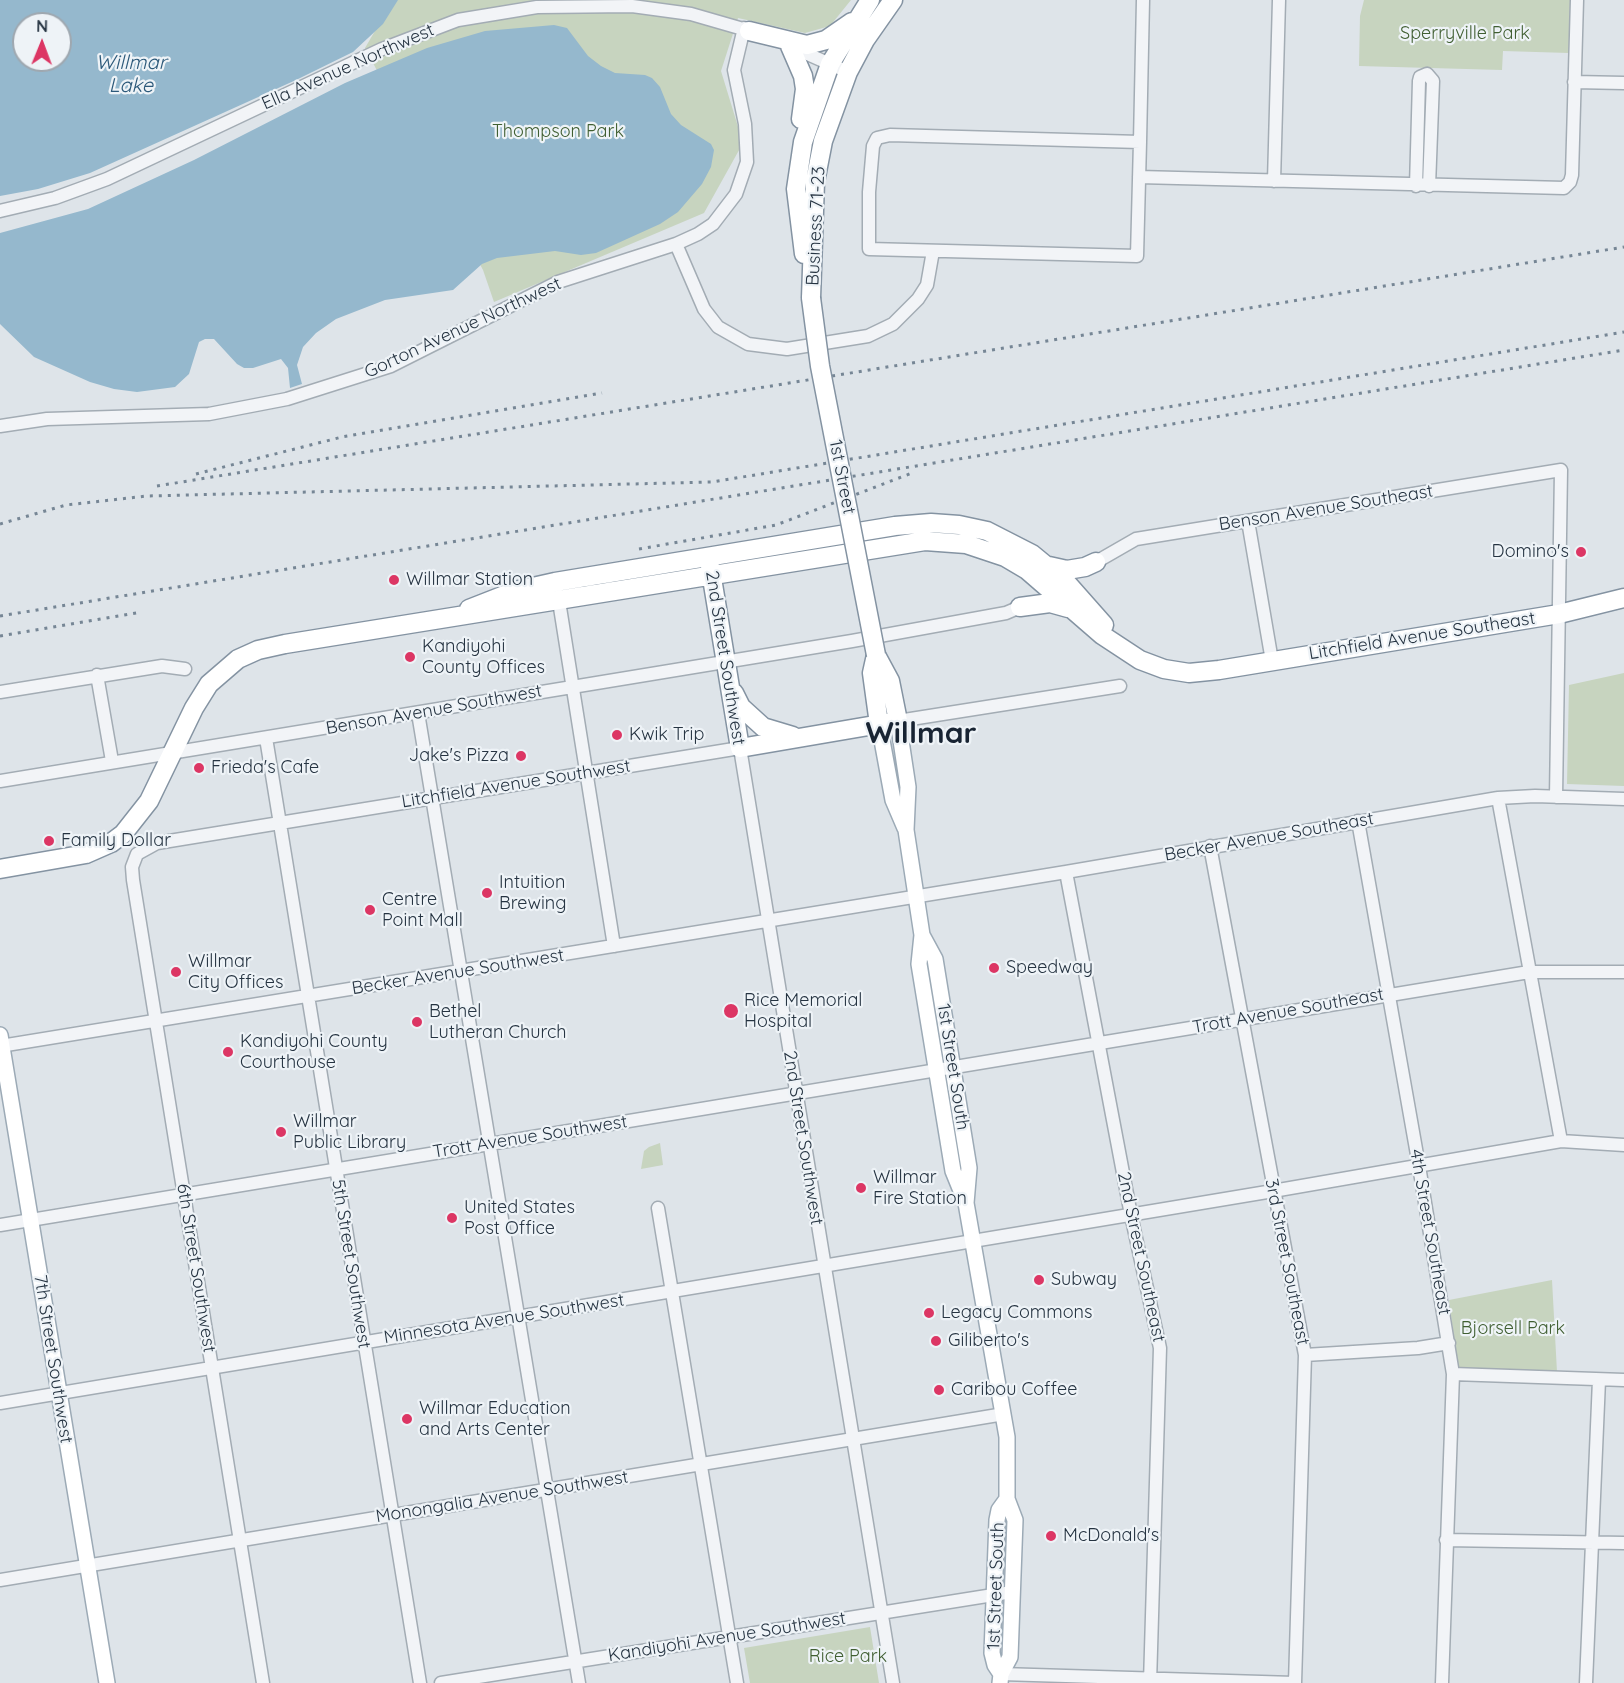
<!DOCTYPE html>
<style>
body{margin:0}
#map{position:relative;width:1624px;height:1683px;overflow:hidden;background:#dee4e9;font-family:Quicksand,sans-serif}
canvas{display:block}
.north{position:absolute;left:12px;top:12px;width:60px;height:60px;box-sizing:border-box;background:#eef3f7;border:2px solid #9ea7af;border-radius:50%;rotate:1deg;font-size:16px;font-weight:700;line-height:24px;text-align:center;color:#263442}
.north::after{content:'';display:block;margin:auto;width:21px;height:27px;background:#dc3664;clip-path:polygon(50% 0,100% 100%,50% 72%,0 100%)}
</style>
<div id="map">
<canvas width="1624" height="1683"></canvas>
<div class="north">N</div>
</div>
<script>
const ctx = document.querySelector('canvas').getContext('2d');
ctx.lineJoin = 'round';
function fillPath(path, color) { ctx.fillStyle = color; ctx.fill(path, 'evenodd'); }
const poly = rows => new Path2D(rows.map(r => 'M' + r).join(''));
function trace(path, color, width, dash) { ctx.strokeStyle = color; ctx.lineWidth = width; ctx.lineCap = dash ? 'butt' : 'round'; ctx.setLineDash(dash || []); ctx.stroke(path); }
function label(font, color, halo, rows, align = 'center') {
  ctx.font = font + ' Quicksand,sans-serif'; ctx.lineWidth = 4.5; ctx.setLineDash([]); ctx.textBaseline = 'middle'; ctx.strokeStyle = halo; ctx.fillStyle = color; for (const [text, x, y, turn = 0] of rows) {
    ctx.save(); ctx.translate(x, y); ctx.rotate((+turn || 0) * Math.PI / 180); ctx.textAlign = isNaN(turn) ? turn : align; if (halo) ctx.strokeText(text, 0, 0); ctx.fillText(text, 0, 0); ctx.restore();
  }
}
fillPath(poly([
 [393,0,851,0,830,26,805,33,738,18,721,71,743,143,704,213,494,302,483,270,365,48],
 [1364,0,1570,0,1569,53,1503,51,1502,70,1359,66,1360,16],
 [1624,673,1624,786,1567,784,1569,685],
 [660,1143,663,1165,641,1169,644,1151,649,1147],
 [1552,1280,1557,1372,1458,1369,1449,1300],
 [870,1627,879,1683,750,1683,744,1648]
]), '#c7d4bf');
fillPath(poly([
 [0,0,398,0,383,24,353,52,296,80,90,173,38,189,0,196],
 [24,24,60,24,60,60,24,60],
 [554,25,567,28,588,56,601,66,615,73,645,75,652,78,660,87,671,114,681,125,711,144,714,150,711,167,702,184,678,212,660,224,596,253,581,255,555,251,497,258,482,264,453,290,385,300,336,319,316,333,303,347,297,365,302,384,290,388,288,368,281,359,253,368,244,368,237,364,214,339,205,339,199,342,189,374,175,387,137,392,114,389,90,382,34,357,0,324,0,233,88,209,194,160,345,83,427,48,485,31]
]), '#95b8cd');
const minor = poly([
 [794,48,848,72],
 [1574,82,1624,83],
 [1140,142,890,135,877,138,873,146,869,192,869,249,1137,256,1140,142,1143,0],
 [1139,177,1564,188,1570,182,1572,175,1577,0],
 [1274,181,1279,0],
 [1416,186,1419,81,1420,77,1427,74,1433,81,1429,186],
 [0,211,55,198,107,179,382,49,458,20,537,7,632,6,691,14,750,31],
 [676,244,704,309,718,327,748,344,787,349,868,336,893,324,918,299,927,285,933,251],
 [0,426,47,419,209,414,287,399,391,366,558,282,676,244,698,234,713,224,736,194,747,162,745,124,734,70,744,28],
 [1248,521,1272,661],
 [1096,562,1136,539,1561,470,1556,797],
 [558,595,614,946],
 [97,675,112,761],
 [0,692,162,666,185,669],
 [418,713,579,1683],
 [898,721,1120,686],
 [266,738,420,1683],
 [0,781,852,641,1006,613,1020,607],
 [1498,798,1561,1141],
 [1358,821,1419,1166,1453,1374,1442,1683],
 [1210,846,1305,1355,1295,1683],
 [1066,872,1131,1215,1160,1348,1150,1683],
 [0,1046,1066,872,1498,798,1535,796,1624,799],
 [658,1208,737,1683],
 [0,1225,1529,972,1624,972],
 [1305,1355,1418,1348,1449,1343],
 [1453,1374,1624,1380],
 [0,1403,1273,1191,1561,1141,1624,1145],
 [1446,1540,1624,1543],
 [0,1580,1004,1414],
 [1001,1674,1294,1683],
 [263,1683,133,880,132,867,137,854,157,843,740,748,893,1683],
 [441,1683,1012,1592],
 [1586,1683,1599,1380]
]);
const major = poly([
 [898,721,908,787,906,830,922,935,919,964,953,1171,966,1203],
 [879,724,893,800,905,828],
 [922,935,935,959,969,1168,966,1203,1007,1437,1007,1499,1015,1520,1010,1657,1001,1674,1000,1683],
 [0,1035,107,1683],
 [1001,1674,995,1665,992,1653,997,1520,999,1510,1007,1499]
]);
const highway = poly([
 [749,31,807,45,826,40,852,22],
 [790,46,803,76,805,89,801,119],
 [804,254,796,189,803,142,830,64,870,0],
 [811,298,815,182,823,141,848,72,865,40,893,0],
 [710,566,740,748,898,721,890,681,876,655],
 [1049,566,1067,570,1085,567,1096,562],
 [1020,607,1050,603,1068,608],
 [469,609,515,591,555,582,895,526,931,523,959,525,987,531,1032,554,1066,582,1104,625],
 [876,655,872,673,879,724],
 [734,693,741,707,763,727,793,736],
 [0,869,86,854,111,843,123,834,149,801,194,708,209,684,238,659,258,650,285,644,925,541,966,544,1005,557,1027,570,1102,635,1140,660,1164,669,1189,673,1219,670,1559,614,1624,598]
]);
trace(minor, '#a3acb4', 15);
trace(major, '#9caab6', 18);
trace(highway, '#8493a2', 21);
trace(minor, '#f2f4f7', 12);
trace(major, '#fff', 15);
trace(highway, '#fff', 18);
trace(poly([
 [196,474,342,437,602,393],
 [157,486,1624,247],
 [0,524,66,505,147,496,712,482,1624,332],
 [639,549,776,525,912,473],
 [0,616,1624,350],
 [0,636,142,612]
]), '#768695', 3, [3, 6]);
const highwayBridge = poly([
 [811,298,820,366,876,655]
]);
trace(highwayBridge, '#8493a2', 21, []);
trace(highwayBridge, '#fff', 18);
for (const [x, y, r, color] of [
 [1581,552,6,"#dc3664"],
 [394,580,6,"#dc3664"],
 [410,657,6,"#dc3664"],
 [617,735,6,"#dc3664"],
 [521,756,6,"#dc3664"],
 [199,768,6,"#dc3664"],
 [49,841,6,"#dc3664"],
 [487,893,6,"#dc3664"],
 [370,910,6,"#dc3664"],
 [994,968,6,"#dc3664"],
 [176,972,6,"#dc3664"],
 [731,1011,8,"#dc3664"],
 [417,1022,6,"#dc3664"],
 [228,1052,6,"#dc3664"],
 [281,1132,6,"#dc3664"],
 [861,1188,6,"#dc3664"],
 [452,1218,6,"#dc3664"],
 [1039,1280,6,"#dc3664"],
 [929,1313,6,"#dc3664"],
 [936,1341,6,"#dc3664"],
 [939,1390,6,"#dc3664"],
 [407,1419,6,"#dc3664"],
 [1051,1536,6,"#dc3664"]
]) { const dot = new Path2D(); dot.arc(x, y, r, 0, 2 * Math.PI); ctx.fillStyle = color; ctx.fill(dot); trace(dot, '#eef3f7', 2); }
label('18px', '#405f32', '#eef3f7', [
 ["Sperryville Park",1465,34],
 ["Thompson Park",558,132],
 ["Bjorsell Park",1513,1329],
 ["Rice Park",848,1657]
]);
label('18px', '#263442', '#eef3f7', [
 ["Ella Avenue Northwest",348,67,-24],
 ["Business 71-23",816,226,-87],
 ["Gorton Avenue Northwest",463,328,-25],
 ["1st Street",842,477,79],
 ["Benson Avenue Southeast",1326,508,-9],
 ["Litchfield Avenue Southeast",1422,636,-9],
 ["2nd Street Southwest",725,658,81],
 ["Benson Avenue Southwest",434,710,-10],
 ["Litchfield Avenue Southwest",516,784,-9],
 ["Becker Avenue Southeast",1269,837,-10],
 ["Becker Avenue Southwest",458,972,-9],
 ["Trott Avenue Southeast",1288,1011,-10],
 ["1st Street South",953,1067,81],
 ["Trott Avenue Southwest",530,1137,-9],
 ["2nd Street Southwest",803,1138,81],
 ["4th Street Southeast",1430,1232,80],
 ["2nd Street Southeast",1141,1257,78],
 ["3rd Street Southeast",1287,1262,79],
 ["5th Street Southwest",351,1264,81],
 ["6th Street Southwest",196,1268,81],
 ["Minnesota Avenue Southwest",504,1319,-9],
 ["7th Street Southwest",53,1359,81],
 ["Monongalia Avenue Southwest",502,1497,-9],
 ["1st Street South",996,1586,-88],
 ["Kandiyohi Avenue Southwest",727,1637,-9]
]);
label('18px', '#263442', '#eef3f7', [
 ["Domino's",1569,552,"right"],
 ["Willmar Station",406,580],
 ["Kandiyohi",422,647],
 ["County Offices",422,668],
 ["Kwik Trip",629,735],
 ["Jake's Pizza",509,756,"right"],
 ["Frieda's Cafe",211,768],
 ["Family Dollar",61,841],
 ["Intuition",499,883],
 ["Brewing",499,904],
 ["Centre",382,900],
 ["Point Mall",382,921],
 ["Willmar",188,962],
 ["City Offices",188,983],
 ["Speedway",1006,968],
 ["Rice Memorial",744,1001],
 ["Hospital",744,1022],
 ["Bethel",429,1012],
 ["Lutheran Church",429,1033],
 ["Kandiyohi County",240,1042],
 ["Courthouse",240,1063],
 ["Willmar",293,1122],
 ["Public Library",293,1143],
 ["Willmar",873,1178],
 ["Fire Station",873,1199],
 ["United States",464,1208],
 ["Post Office",464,1229],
 ["Subway",1051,1280],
 ["Legacy Commons",941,1313],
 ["Giliberto's",948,1341],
 ["Caribou Coffee",951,1390],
 ["Willmar Education",419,1409],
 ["and Arts Center",419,1430],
 ["McDonald's",1063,1536]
], 'left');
label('italic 20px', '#2c597a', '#eef3f7', [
 ["Willmar",131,63],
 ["Lake",131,86]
]);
label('bold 30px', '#182433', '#eef3f7', [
 ["Willmar",921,734]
]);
</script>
